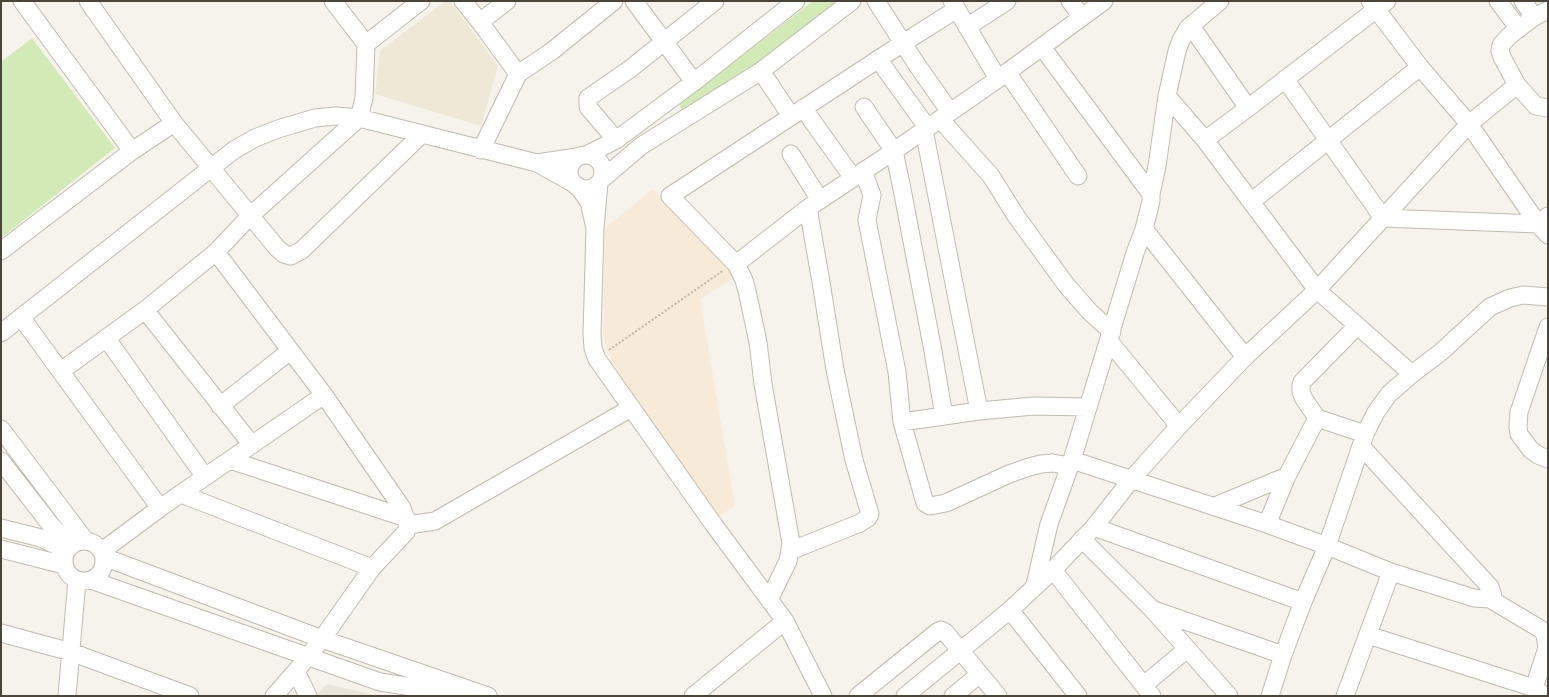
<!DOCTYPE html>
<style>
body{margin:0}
#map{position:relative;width:1549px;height:697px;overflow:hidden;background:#f6f3ec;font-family:"Public Sans",sans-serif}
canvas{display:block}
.frame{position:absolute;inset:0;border:2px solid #4b4439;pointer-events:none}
</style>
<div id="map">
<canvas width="1549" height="697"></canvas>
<div class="frame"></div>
</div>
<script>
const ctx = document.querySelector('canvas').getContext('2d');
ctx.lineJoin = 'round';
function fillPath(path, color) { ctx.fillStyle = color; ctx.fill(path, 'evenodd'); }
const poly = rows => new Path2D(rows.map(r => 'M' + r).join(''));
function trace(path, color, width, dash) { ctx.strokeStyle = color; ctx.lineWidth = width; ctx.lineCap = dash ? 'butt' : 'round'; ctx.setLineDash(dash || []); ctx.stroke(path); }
fillPath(poly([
 [327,684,378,696,315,696]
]), '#eae5da');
fillPath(poly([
 [653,189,737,276,700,299,735,506,716,518,620,374,610,357,603,335,605,228]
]), '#f7ead8');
fillPath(poly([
 [445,1,450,1,498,66,481,126,375,94,380,51]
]), '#efe8d6');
fillPath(poly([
 [813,1,844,1,787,44,683,111,679,105],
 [32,38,115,148,1,238,1,62]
]), '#d2eab5');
const minor = poly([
 [22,1,132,151],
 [88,1,174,123,277,248,284,254,291,256,302,250,422,134],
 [463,1,480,22,518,74,481,150],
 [634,1,694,82],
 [876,1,917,65,950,112],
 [952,1,998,79],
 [1070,1,1082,17],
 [1370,1,1420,67,1469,124,1538,224,1548,235],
 [1498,1,1519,29],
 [1523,1,1534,17],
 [1548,10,1534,17,1509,36,1501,45,1500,51,1502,57,1517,85,1536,106,1548,108],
 [480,22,507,1],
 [1191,26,1248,108],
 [967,27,1007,1],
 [366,44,421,1],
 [1042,47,1151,194],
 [878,59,927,127],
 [761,71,791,116],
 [1007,72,1078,176],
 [518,74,552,51,614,1],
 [1285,79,1383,218,1538,224,1548,216],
 [1167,96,1205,140,1317,290,1412,374],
 [864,107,894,151,902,189,933,351,944,416],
 [803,108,853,178],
 [940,119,991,176,1016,216,1067,286,1090,312,1112,332],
 [924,130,979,411,1034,406,1088,407],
 [616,140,588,107,588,98,630,69,715,1],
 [1205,140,1248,108,1387,1],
 [588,154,616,140,694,82,796,1],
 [791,154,820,200],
 '569 172a17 17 0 1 1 34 0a17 17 0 1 1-34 0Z',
 [863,171,872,195,867,220,897,372,902,422,979,411],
 [601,180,641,146,761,71,852,1],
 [573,183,537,163,577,157],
 [578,186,589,202,595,228,599,183],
 [1252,201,1420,67],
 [595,228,592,334,593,348,597,359,714,525,785,621,823,696],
 [1144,229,1245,357],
 [1,251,132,151,174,123],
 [216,252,324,395,402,508,408,526,406,532,372,568,322,639,296,671,274,696],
 [736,264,808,208,894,151,998,79,1104,1],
 [145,310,252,445],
 [21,317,160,508],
 [1548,327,1519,412,1518,427,1519,434,1531,450,1538,455,1548,459],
 [1,333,234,150,255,138,278,129,315,118,336,116,359,118,537,163],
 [107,339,205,477],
 [1109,341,1179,426],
 [61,371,145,310,216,252,250,216,359,118,364,98,366,44,333,1],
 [220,406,290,351],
 [1317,418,1304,399,1301,392,1301,385,1302,382,1357,326],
 [902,422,925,503,930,506,946,503,1009,474,1029,467,1041,464,1053,463,1070,466],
 [1,429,85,540],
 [230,460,406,518],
 [1072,460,1267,524,1327,546,1391,572,1474,598,1490,599,1493,596,1490,587,1361,446],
 [1,461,50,524,70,545],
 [181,494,372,568],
 [1215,506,1287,476],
 [1267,524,1287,476,1317,418,1365,434],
 [408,525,435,521,631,408],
 [1094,527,1303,602],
 [1,528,41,538,66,550],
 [1082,539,1152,609,1229,696],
 '64 561a20 20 0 1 1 40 0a20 20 0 1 1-40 0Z',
 [1,549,64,565],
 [102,551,160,508,324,395],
 [790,551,860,523,868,518,870,514,854,460,835,370,821,282,808,208],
 [104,557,322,639,488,696],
 [1053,570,1152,696],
 [91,580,380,682,438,691,452,696],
 [1035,585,1049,524,1072,460,1135,253,1144,229,1151,201,1151,194,1157,166,1167,96,1177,51,1181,40,1188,28,1220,1],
 [1490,599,1542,630,1545,635,1547,648,1534,688],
 [769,600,788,561,791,543,763,384,758,342,747,291,744,280,736,264,670,196,903,43,957,9],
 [1010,610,1078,696],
 [1154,610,1283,655],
 [1,633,71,652,190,696],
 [1368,635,1534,688,1545,696],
 [296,671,308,696],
 [1144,685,1187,649],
 [67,696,77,580],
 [693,696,785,621],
 [858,696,937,632,941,630,945,632,998,696],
 [905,696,1010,610,1053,570,1094,527,1131,480,1179,426,1245,357,1317,290,1469,124,1517,85],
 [953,696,980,674],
 [1270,696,1283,655,1303,602,1327,546,1365,434,1376,412,1389,394,1412,374,1441,352,1490,307,1510,298,1523,295,1548,297],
 [1345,696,1391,572]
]);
trace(minor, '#c2bbae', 19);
trace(poly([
 [609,350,724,270]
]), '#c4b79f', 2, [2, 2]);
trace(minor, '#fff', 17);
</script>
